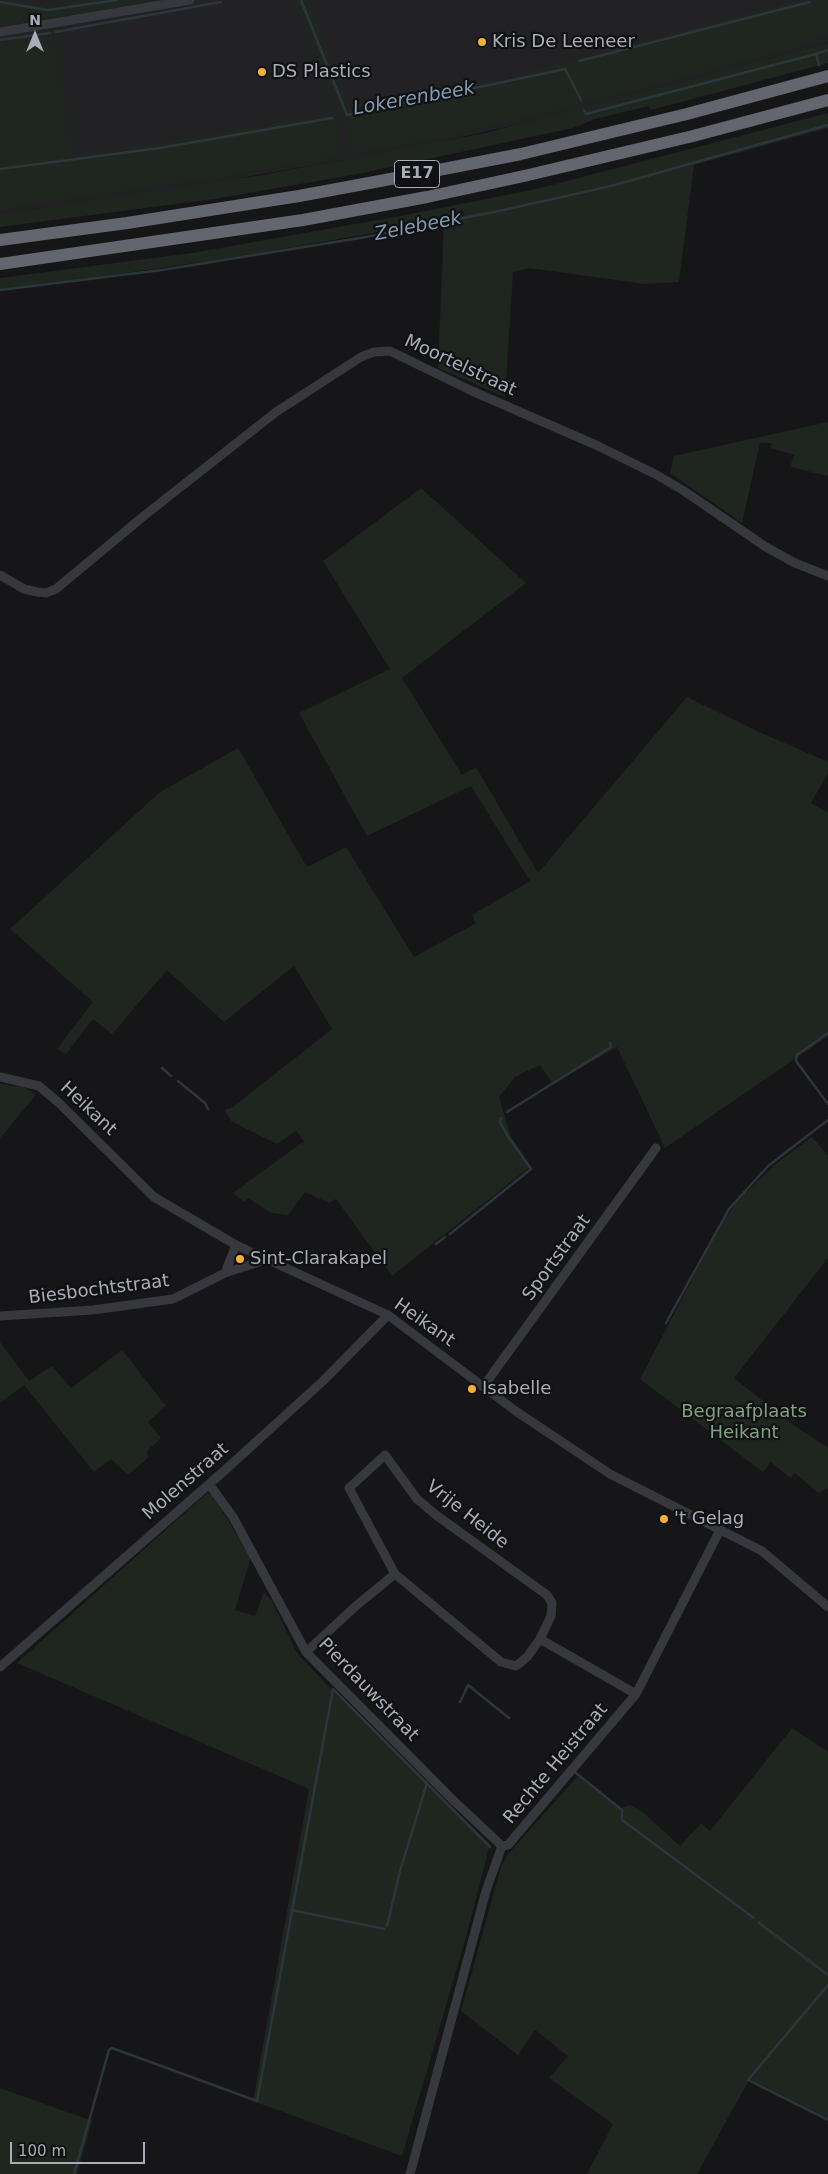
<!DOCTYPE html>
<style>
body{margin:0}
#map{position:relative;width:828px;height:2174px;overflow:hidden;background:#161618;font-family:"DejaVu Sans",sans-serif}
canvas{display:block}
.north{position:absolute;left:10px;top:10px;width:50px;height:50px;-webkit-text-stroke:4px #111113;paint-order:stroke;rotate:0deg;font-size:14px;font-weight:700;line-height:20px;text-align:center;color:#a8adb8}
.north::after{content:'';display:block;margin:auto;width:18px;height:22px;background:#a8adb8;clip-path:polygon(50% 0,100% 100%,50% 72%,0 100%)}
.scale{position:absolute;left:10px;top:2142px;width:135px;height:22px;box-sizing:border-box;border:2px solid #a8adb8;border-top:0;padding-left:6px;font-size:15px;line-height:18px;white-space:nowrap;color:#a8adb8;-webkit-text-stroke:4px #111113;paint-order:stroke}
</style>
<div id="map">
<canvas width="828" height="2174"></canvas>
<div class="north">N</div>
<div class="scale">100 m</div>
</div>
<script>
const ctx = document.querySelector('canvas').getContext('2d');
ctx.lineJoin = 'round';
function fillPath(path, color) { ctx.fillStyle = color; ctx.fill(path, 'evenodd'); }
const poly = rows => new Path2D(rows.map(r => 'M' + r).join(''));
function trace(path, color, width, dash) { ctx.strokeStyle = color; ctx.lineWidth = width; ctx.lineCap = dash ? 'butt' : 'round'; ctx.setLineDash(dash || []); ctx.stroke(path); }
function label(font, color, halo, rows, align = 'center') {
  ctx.font = font + ' "DejaVu Sans",sans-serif'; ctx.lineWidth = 4.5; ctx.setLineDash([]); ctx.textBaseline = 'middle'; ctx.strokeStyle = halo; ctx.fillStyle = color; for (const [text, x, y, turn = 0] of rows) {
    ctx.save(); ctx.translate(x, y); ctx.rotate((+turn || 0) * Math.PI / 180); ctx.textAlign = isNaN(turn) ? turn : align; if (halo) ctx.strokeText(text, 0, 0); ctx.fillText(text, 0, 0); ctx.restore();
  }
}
fillPath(poly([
 [0,0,828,0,828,43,537,120,421,146,195,186,0,214]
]), '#222225');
fillPath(poly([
 [0,0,50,4,86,0,150,0,135,5,0,27],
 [288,0,336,115,343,143,339,154,331,158,208,179,0,209,0,42,53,34,75,156,333,114],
 [294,0,308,0,349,110,514,77,564,61,801,0,828,0,828,35,802,46,554,111,455,135,357,153,352,150,349,143,332,93],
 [828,43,828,63,651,110,649,106,595,119,573,128,358,174,214,199,0,227,0,214,262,175,485,133],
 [828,113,828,128,694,165,679,282,645,284,529,268,513,272,505,397,438,368,444,220,244,256,0,291,0,278,192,253,400,216,536,189],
 [828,422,828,476,790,467,794,455,771,448,772,443,760,443,742,523,670,473,674,456],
 [421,488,526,583,402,678,462,775,476,767,538,873,687,697,757,731,828,762,828,773,811,803,828,813,828,1036,665,1148,617,1047,553,1084,540,1065,515,1077,499,1097,511,1137,531,1166,392,1276,336,1199,329,1203,305,1192,288,1215,271,1213,248,1198,244,1202,233,1193,304,1141,296,1131,277,1144,231,1121,225,1110,233,1107,332,1029,294,966,224,1022,167,970,112,1034,93,1019,66,1054,57,1049,93,1002,10,929,160,792,238,748,307,867,346,847,414,957,476,923,472,915,530,881,471,786,367,836,299,713,390,669,323,561],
 [0,1084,24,1087,36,1095,0,1138],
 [812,1137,828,1156,828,1258,734,1378,795,1426,828,1448,828,1488,818,1493,795,1473,790,1478,771,1462,763,1472,640,1379,720,1226,737,1201,778,1162],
 [0,1342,29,1381,52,1366,71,1388,122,1350,166,1406,148,1422,161,1438,146,1452,149,1457,128,1475,111,1459,94,1472,24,1385,0,1403],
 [207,1493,212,1495,251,1557,235,1610,255,1616,264,1592,272,1601,297,1653,328,1686,490,1844,466,1937,402,2156,253,2101,309,1789,17,1663],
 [792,1728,828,1752,828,2118,749,2080,697,2174,587,2174,613,2124,549,2078,568,2056,535,2030,518,2055,461,2011,501,1867,508,1854,578,1776,619,1809,630,1805,644,1813,680,1846,701,1823,710,1831],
 [0,2088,92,2121,77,2174,0,2174]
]), '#1e261f');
trace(poly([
 [301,0,347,115,565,69,581,100],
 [0,2,48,10,117,0],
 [55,32,221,2],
 [0,40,50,33],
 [816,54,828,50],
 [579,61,810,2],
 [584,110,586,114,816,54,819,65],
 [0,169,160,148,332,118],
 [0,290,162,270,366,237,499,211,611,186,828,125],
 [828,1033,797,1055,796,1061,828,1104],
 [162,1068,171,1076],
 [178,1081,205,1103,208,1109],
 [507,1112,611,1047,610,1043],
 [450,1234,531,1169,507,1135,500,1122,501,1118],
 [436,1244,445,1237],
 [666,1323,729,1209,768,1166,828,1120],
 [460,1702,468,1685,509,1718],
 [576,1773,622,1810,622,1820,754,1918],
 [291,1910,385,1929],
 [759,1923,828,1975],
 [387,1926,400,1871,427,1783],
 [828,1985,748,2080,828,2120],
 [74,2174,109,2050,112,2048,257,2101,333,1689,490,1847]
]), '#2c353c', 2.5);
trace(poly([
 [0,32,190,0],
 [0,575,24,589,37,592,46,593,56,589,145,515,276,412,361,357,374,352,390,351,472,391,596,445,657,475,684,491,766,547,795,563,828,576],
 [0,1077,39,1086,59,1103,154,1197,236,1245,388,1315,517,1412,610,1474,762,1551,828,1607],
 [225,1273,268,1259],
 [0,1316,93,1310,173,1299,225,1273,236,1245],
 [483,1387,656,1148],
 [385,1455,417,1499,436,1515,547,1595,552,1603,551,1616,540,1639,527,1657,516,1666,501,1662,395,1574,349,1488,385,1455],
 [209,1484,233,1517,306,1652,454,1801,502,1846],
 [540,1639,636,1694],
 [306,1652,357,1605,395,1574],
 [0,1667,224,1471,323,1381,388,1315],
 [410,2174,486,1891,502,1846,508,1845,636,1694,720,1530]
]), '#37383d', 9);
trace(poly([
 [0,240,127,223,299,196,423,173,521,154,687,114,828,76],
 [0,264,303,220,427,197,524,176,693,136,828,100]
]), '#63666e', 12);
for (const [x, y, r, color] of [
 [482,42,5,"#f2b134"],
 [262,72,5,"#f2b134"],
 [240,1259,5,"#f2b134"],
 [472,1389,5,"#f2b134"],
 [664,1519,5,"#f2b134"]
]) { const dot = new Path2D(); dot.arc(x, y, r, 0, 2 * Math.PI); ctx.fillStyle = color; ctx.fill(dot); trace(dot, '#111113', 2); }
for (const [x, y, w] of [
 [417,174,45]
]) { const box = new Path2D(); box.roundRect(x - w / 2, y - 13.5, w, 27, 4); ctx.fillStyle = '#111113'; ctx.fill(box); trace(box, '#a8adb8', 1); }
label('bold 16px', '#a8adb8', null, [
 ["E17",417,174]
]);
label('18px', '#a8adb8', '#111113', [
 ["Kris De Leeneer",492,42],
 ["DS Plastics",272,72],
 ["Sint-Clarakapel",250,1259],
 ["Isabelle",482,1389],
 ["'t Gelag",674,1519]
], 'left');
label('18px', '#a8adb8', '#111113', [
 ["Moortelstraat",460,366,25],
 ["Heikant",88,1109,43],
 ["Sportstraat",557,1258,-54],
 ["Biesbochtstraat",99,1290,-7],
 ["Heikant",424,1323,35],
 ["Molenstraat",186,1482,-41],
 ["Vrije Heide",467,1515,38],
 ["Pierdauwstraat",368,1690,46],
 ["Rechte Heistraat",556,1764,-50]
]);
label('18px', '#7fa381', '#111113', [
 ["Begraafplaats",744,1412],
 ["Heikant",744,1433]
]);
label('italic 19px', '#7f9bb3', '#111113', [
 ["Lokerenbeek",414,99,-10],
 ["Zelebeek",418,227,-11]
]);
</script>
